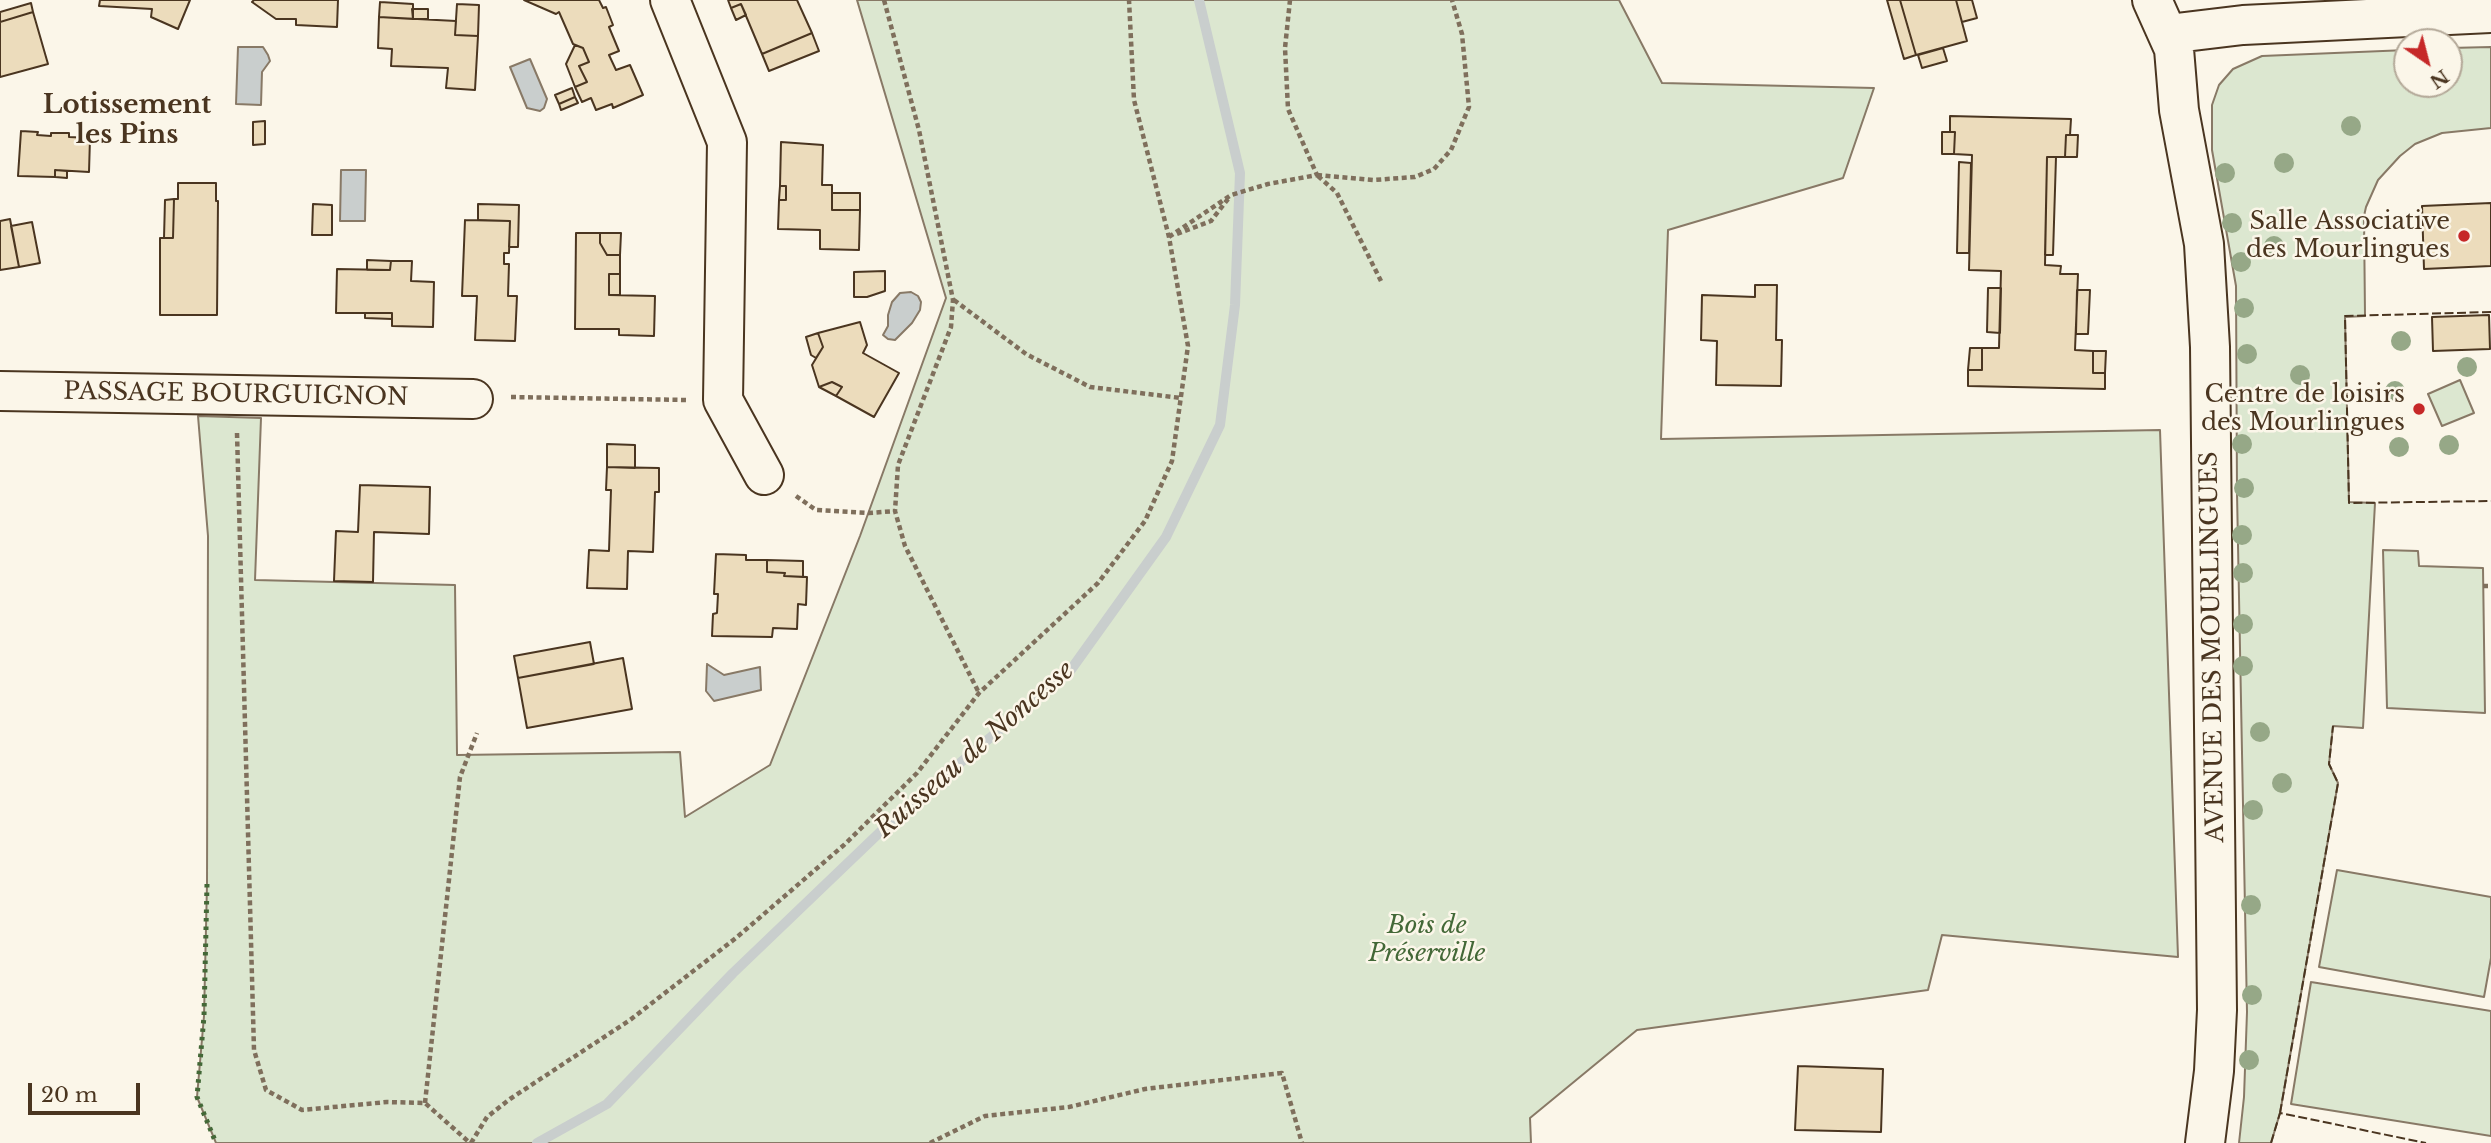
<!DOCTYPE html>
<meta charset="utf-8">
<style>
body{margin:0}
#map{position:relative;width:2491px;height:1143px;overflow:hidden;background:#fbf6e9;font-family:"Libre Baskerville",serif}
canvas{display:block}
.north{position:absolute;left:2393px;top:28px;width:70px;height:70px;box-sizing:border-box;background:#fbf6e9;border:2px solid #b4a999;border-radius:50%;rotate:145deg;font-size:19px;font-weight:700;line-height:28px;text-align:center;color:#4a3520}
.north::after{content:'';display:block;margin:auto;width:24px;height:32px;background:#c62828;clip-path:polygon(50% 0,100% 100%,50% 72%,0 100%)}
.scale{position:absolute;left:28px;top:1083px;width:112px;height:32px;box-sizing:border-box;border:4px solid #4a3520;border-top:0;padding-left:9px;font-size:21px;line-height:24px;white-space:nowrap;color:#4a3520;-webkit-text-stroke:5px #fbf6e9;paint-order:stroke}
</style>
<div id="map">
<canvas width="2491" height="1143"></canvas>
<div class="north">N</div>
<div class="scale">20 m</div>
</div>
<script>
const ctx = document.querySelector('canvas').getContext('2d');
ctx.lineJoin = 'round';
function fillPath(path, color) { ctx.fillStyle = color; ctx.fill(path, 'evenodd'); }
const poly = rows => new Path2D(rows.map(r => 'M' + r).join(''));
function trace(path, color, width, dash) { ctx.strokeStyle = color; ctx.lineWidth = width; ctx.lineCap = dash ? 'butt' : 'round'; ctx.setLineDash(dash || []); ctx.stroke(path); }
function label(font, color, halo, rows, align = 'center') {
  ctx.font = font + ' "Libre Baskerville",serif'; ctx.lineWidth = 5; ctx.setLineDash([]); ctx.textBaseline = 'middle'; ctx.strokeStyle = halo; ctx.fillStyle = color; for (const [text, x, y, turn = 0] of rows) {
    ctx.save(); ctx.translate(x, y); ctx.rotate((+turn || 0) * Math.PI / 180); ctx.textAlign = isNaN(turn) ? turn : align; if (halo) ctx.strokeText(text, 0, 0); ctx.fillText(text, 0, 0); ctx.restore();
  }
}
const green = poly([
 [857,0,1619,0,1662,83,1874,88,1843,178,1668,230,1661,439,2160,430,2178,957,1942,935,1928,990,1637,1030,1530,1118,1531,1143,216,1143,197,1097,204,1016,207,884,208,536,198,416,261,418,255,580,455,585,457,755,680,752,685,817,770,765,860,536,946,298,857,0],
 [2491,47,2491,128,2442,133,2415,144,2400,156,2378,180,2366,207,2364,216,2365,316,2345,317,2349,502,2375,503,2363,728,2333,726,2329,764,2338,783,2280,1113,2271,1143,2239,1143,2244,1097,2247,1012,2237,493,2236,286,2212,150,2212,105,2219,85,2233,69,2262,56,2407,50,2407,84,2449,84,2449,48,2491,47],
 [2460,380,2474,413,2442,426,2428,394,2460,380],
 [2383,550,2418,551,2419,566,2483,568,2485,713,2387,708,2383,550],
 [2337,870,2491,897,2491,958,2484,997,2319,967,2337,870],
 [2311,982,2491,1011,2491,1136,2291,1104,2311,982]
]);
fillPath(green, '#dce7d0');
trace(green, '#887966', 2);
const water = poly([
 [238,47,263,47,268,55,270,61,262,72,261,105,236,104,238,47],
 [530,59,547,99,544,108,540,111,527,108,510,67,530,59],
 [341,170,366,170,365,221,340,221,341,170],
 [911,292,918,296,921,302,920,310,912,323,895,340,888,339,883,335,888,326,888,315,892,302,900,293,911,292],
 [707,664,724,675,760,667,761,690,714,701,706,691,707,664]
]);
fillPath(water, '#c9cecd');
trace(water, '#887966', 2);
trace(poly([
 [537,1143,607,1104,733,973,900,813,1070,671,1166,537,1220,425,1235,305,1240,173,1199,0]
]), '#c9cecd', 10);
const building = poly([
 [100,0,190,0,178,29,151,17,152,9,99,6,100,0],
 [254,0,338,0,337,27,296,25,296,19,276,19,252,2,254,0],
 [524,0,599,0,603,8,606,7,613,25,609,27,619,51,609,55,616,70,630,65,643,95,613,108,612,104,596,110,591,98,582,102,575,87,587,82,579,66,589,62,583,48,573,44,559,12,556,14,524,0],
 [728,0,797,0,812,33,762,54,741,4,731,8,728,0],
 [1887,0,1900,0,1916,55,1904,59,1887,0],
 [1900,0,1956,0,1967,41,1916,55,1900,0],
 [1956,0,1972,0,1977,18,1962,22,1956,0],
 [380,2,413,4,413,19,379,17,380,2],
 [31,3,33,12,0,22,0,12,31,3],
 [457,4,479,5,478,36,455,35,457,4],
 [741,4,746,15,736,20,731,8,741,4],
 [412,9,428,9,428,19,413,19,412,9],
 [33,12,48,64,0,77,0,22,33,12],
 [379,17,456,21,455,35,478,36,475,90,446,88,448,68,391,66,392,49,378,48,379,17],
 [812,33,819,51,769,71,762,54,812,33],
 [575,45,583,48,589,62,579,66,587,82,575,87,566,64,575,45],
 [1943,48,1947,61,1922,68,1918,55,1943,48],
 [572,88,575,97,559,104,555,95,572,88],
 [575,97,578,103,561,110,559,104,575,97],
 [1950,116,2071,119,2070,135,2066,135,2065,157,2047,157,2045,265,2061,266,2060,274,2078,274,2075,350,2093,351,2093,373,2105,373,2105,389,1968,386,1968,370,1982,370,1982,348,1999,348,2001,271,1969,270,1972,155,1954,154,1955,132,1950,132,1950,116],
 [265,121,265,144,253,145,253,122,265,121],
 [21,131,38,132,37,135,51,136,51,133,69,133,69,137,90,138,89,172,55,170,55,177,18,176,21,131],
 [1942,132,1955,132,1954,154,1942,154,1942,132],
 [2066,135,2078,135,2077,157,2065,157,2066,135],
 [781,142,823,145,822,185,832,185,832,210,860,210,859,250,820,249,820,230,778,229,779,200,786,200,786,186,780,186,781,142],
 [2047,157,2056,157,2053,255,2045,255,2047,157],
 [1959,162,1971,163,1969,253,1957,253,1959,162],
 [55,170,67,171,67,178,55,177,55,170],
 [178,183,216,183,216,201,218,201,217,315,160,315,160,238,173,238,174,199,178,199,178,183],
 [780,186,786,186,786,200,779,200,780,186],
 [832,193,860,193,860,210,832,210,832,193],
 [174,199,173,238,164,238,165,200,174,199],
 [2491,203,2491,266,2424,269,2422,206,2491,203],
 [313,204,332,205,332,235,312,235,313,204],
 [478,204,519,205,518,247,509,247,510,221,478,220,478,204],
 [10,219,19,267,0,270,0,221,10,219],
 [465,220,510,221,509,253,504,253,504,264,509,264,508,296,517,296,515,341,475,340,477,296,462,296,465,220],
 [32,222,40,263,19,267,11,226,32,222],
 [576,233,600,233,600,243,607,255,620,255,620,274,609,274,609,295,655,296,654,336,619,335,619,329,575,329,576,233],
 [600,233,621,233,620,255,607,255,600,243,600,233],
 [367,260,391,261,390,270,367,270,367,260],
 [391,261,412,261,411,281,434,282,433,327,392,326,392,313,336,313,337,269,390,270,391,261],
 [885,271,885,291,867,297,854,297,854,272,885,271],
 [609,274,620,274,620,295,609,295,609,274],
 [1755,285,1777,285,1776,340,1782,340,1781,386,1716,385,1717,341,1701,340,1702,295,1755,297,1755,285],
 [1988,288,2001,288,2000,333,1987,332,1988,288],
 [2077,290,2090,290,2088,334,2076,334,2077,290],
 [365,313,392,313,392,319,365,318,365,313],
 [2489,315,2490,349,2433,351,2432,317,2489,315],
 [860,322,867,345,863,353,899,373,874,417,836,396,842,387,832,382,819,387,812,365,823,347,818,333,860,322],
 [818,333,823,347,816,358,811,355,806,337,818,333],
 [1970,348,1982,348,1982,370,1968,370,1970,348],
 [2093,351,2106,351,2105,373,2093,373,2093,351],
 [832,382,842,387,836,396,819,387,832,382],
 [607,444,635,445,635,468,607,467,607,444],
 [607,467,659,468,659,492,655,492,653,552,628,551,627,589,587,588,589,550,609,551,611,490,606,490,607,467],
 [360,485,430,487,429,534,374,532,373,582,334,581,336,531,358,532,360,485],
 [716,554,746,555,746,560,767,560,767,572,785,573,784,576,807,577,806,605,798,604,797,629,773,628,772,637,712,636,713,614,717,613,718,594,714,594,716,554],
 [767,560,803,561,803,577,784,576,785,573,767,572,767,560],
 [590,642,594,664,518,678,514,656,590,642],
 [623,658,632,709,527,728,518,678,623,658],
 [1798,1066,1883,1069,1881,1132,1795,1130,1798,1066]
]);
fillPath(building, '#ecdcbc');
trace(building, '#4a3520', 2);
const minor = poly([
 [670,0,727,142,723,400,764,475],
 [2152,0,2174,49,2179,110,2204,244,2210,347,2217,1010,2214,1071,2205,1143],
 [2168,34,2243,25,2491,13],
 [0,391,473,399]
]);
trace(minor, '#4a3520', 42);
trace(poly([
 [884,0,919,130,953,300,951,327,898,465,895,511,905,546,979,693],
 [1317,175,1373,180,1415,177,1434,169,1451,150,1469,107,1462,34,1452,0],
 [1318,176,1337,193,1381,281],
 [1177,234,1211,221,1228,199],
 [1169,237,1231,195,1268,184,1317,175,1288,109,1285,48,1290,0],
 [954,300,1026,354,1090,387,1181,398],
 [511,397,687,400],
 [237,433,254,1050,266,1090,302,1110,387,1102,425,1103,470,1143],
 [796,496,816,510,869,513,895,511],
 [2483,586,2491,586],
 [425,1103,460,777,477,733],
 [471,1143,487,1117,510,1099,630,1020,736,938,844,845,917,773,979,693,1098,583,1145,521,1172,461,1188,346,1169,237,1134,100,1129,0],
 [930,1143,985,1116,1069,1107,1145,1089,1282,1073,1302,1143]
]), '#7f6f5c', 4.5, [5, 3.5]);
trace(minor, '#fbf6e9', 38);
trace(poly([
 [207,884,204,1016,197,1097,216,1143]
]), '#436837', 5, [3.5, 5]);
trace(poly([
 [2491,312,2345,316,2349,503,2491,501],
 [2280,1113,2338,783,2329,764,2333,726],
 [2271,1143,2280,1113,2426,1143]
]), '#4a3520', 2, [9, 3.5]);
ctx.fillStyle = '#96a887';
for (const [x, y] of [
 [2351,126],
 [2284,163],
 [2225,173],
 [2232,223],
 [2274,246],
 [2241,262],
 [2244,308],
 [2401,341],
 [2247,354],
 [2467,367],
 [2300,375],
 [2395,391],
 [2242,444],
 [2449,445],
 [2399,447],
 [2244,488],
 [2242,535],
 [2243,573],
 [2243,624],
 [2243,666],
 [2260,732],
 [2282,783],
 [2253,810],
 [2251,905],
 [2252,995],
 [2249,1060]
]) { ctx.beginPath(); ctx.arc(x, y, 10, 0, 2 * Math.PI); ctx.fill(); }
for (const [x, y, r, color] of [
 [2464,236,7,"#c62828"],
 [2419,409,7,"#c62828"]
]) { const dot = new Path2D(); dot.arc(x, y, r, 0, 2 * Math.PI); ctx.fillStyle = color; ctx.fill(dot); trace(dot, '#fbf6e9', 2.5); }
label('24px', '#4a3520', '#fbf6e9', [
 ["Salle Associative",2450,222],
 ["des Mourlingues",2450,250],
 ["Centre de loisirs",2405,395],
 ["des Mourlingues",2405,423]
], 'right');
label('24px', '#4a3520', '#fbf6e9', [
 ["PASSAGE BOURGUIGNON",236,395,1],
 ["AVENUE DES MOURLINGUES",2213,647,-91]
]);
label('italic 24px', '#436837', '#fbf6e9', [
 ["Bois de",1427,926],
 ["Préserville",1427,954]
]);
label('bold 26px', '#4a3520', '#fbf6e9', [
 ["Lotissement",127,106],
 ["les Pins",127,136]
]);
label('italic 26px', '#4a3520', '#fbf6e9', [
 ["Ruisseau de Noncesse",975,750,-41]
]);
</script>
